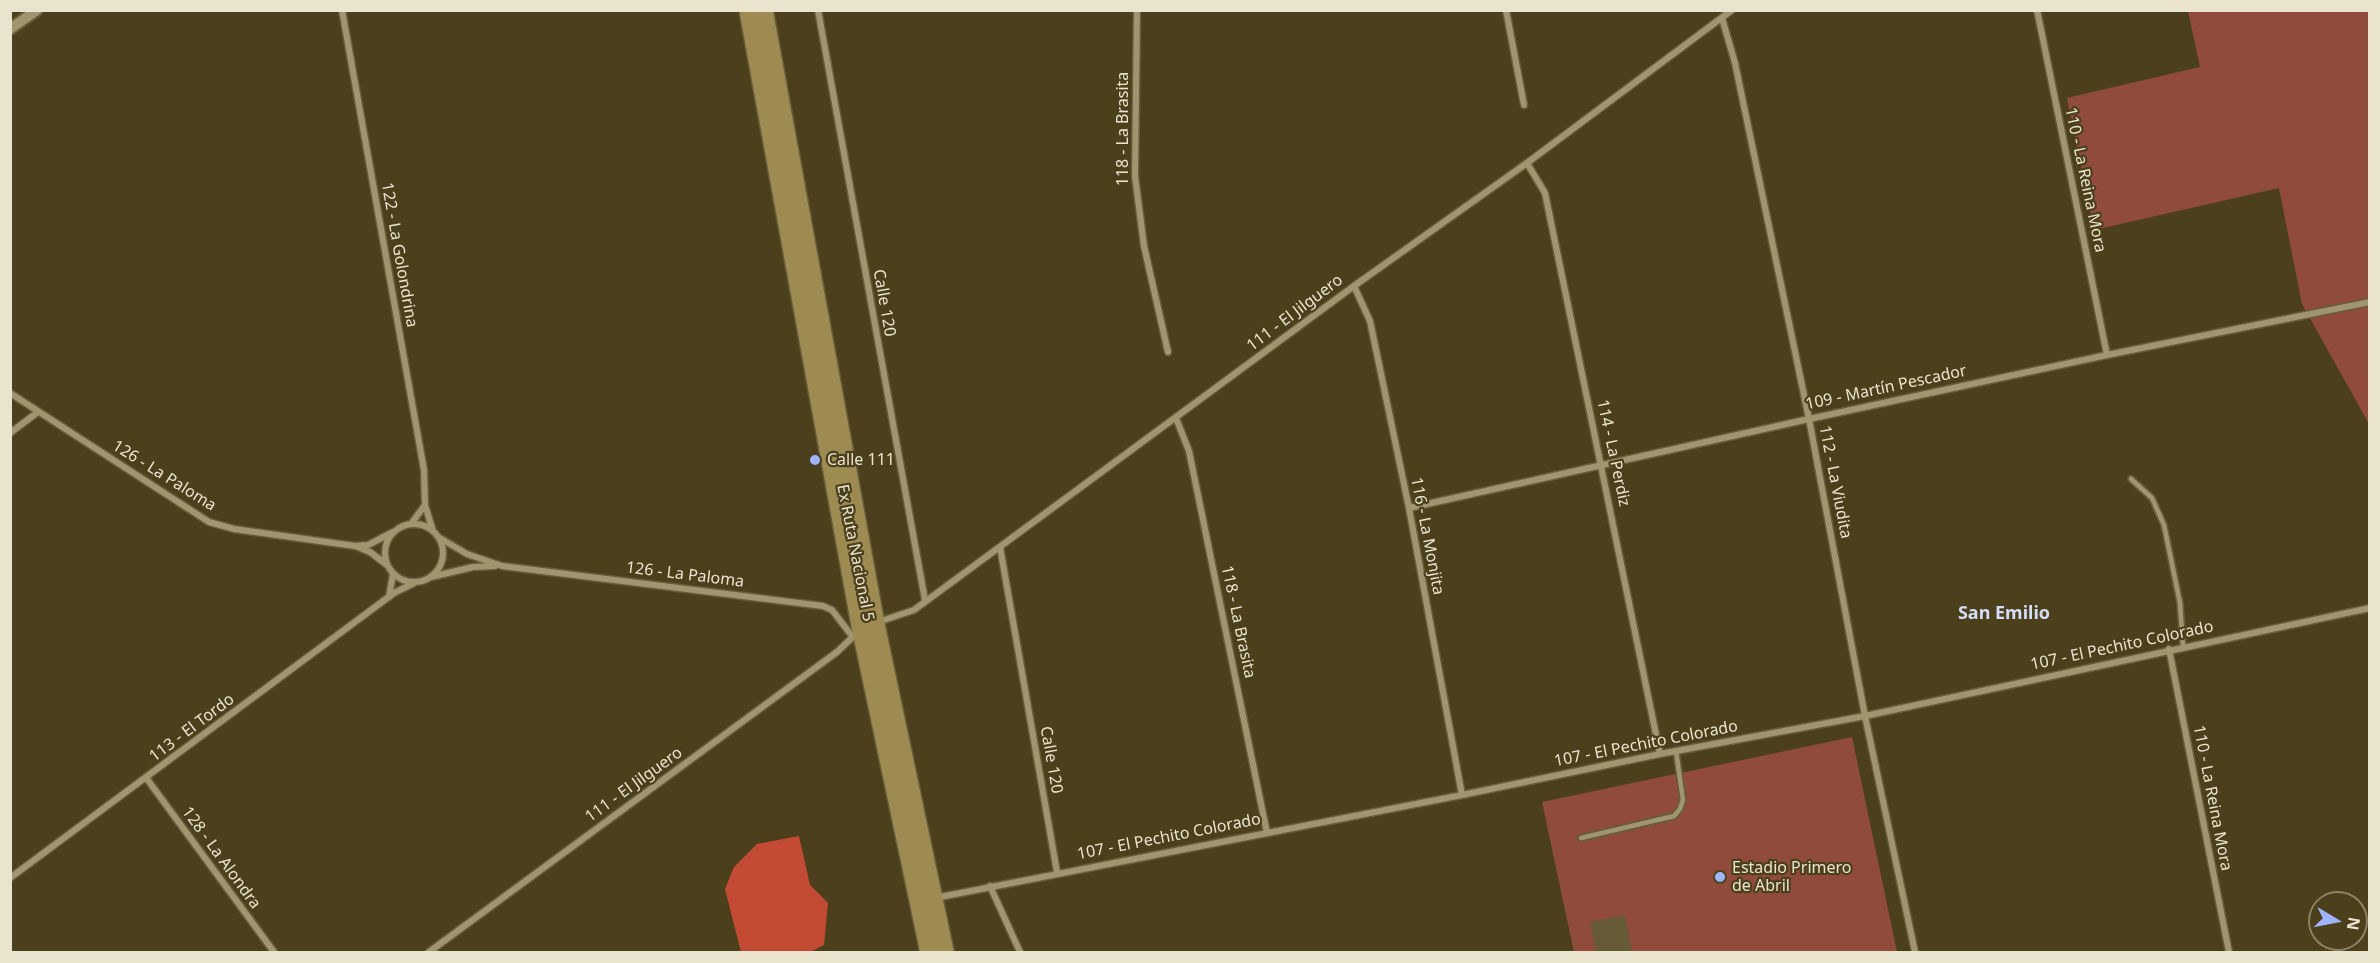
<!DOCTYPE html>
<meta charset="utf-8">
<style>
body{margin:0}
#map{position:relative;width:2380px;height:963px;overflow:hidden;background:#4c401c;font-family:"Noto Sans",sans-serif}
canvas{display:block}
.frame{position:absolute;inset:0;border:12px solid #eae4cf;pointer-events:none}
.north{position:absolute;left:2308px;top:891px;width:60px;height:60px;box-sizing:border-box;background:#4c401c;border:2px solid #8b8264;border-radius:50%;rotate:100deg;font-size:16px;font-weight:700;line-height:24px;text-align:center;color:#eae4cf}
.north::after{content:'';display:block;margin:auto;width:21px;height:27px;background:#a0b3fd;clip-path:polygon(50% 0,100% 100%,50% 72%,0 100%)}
</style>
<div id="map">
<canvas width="2380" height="963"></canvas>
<div class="frame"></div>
<div class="north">N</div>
</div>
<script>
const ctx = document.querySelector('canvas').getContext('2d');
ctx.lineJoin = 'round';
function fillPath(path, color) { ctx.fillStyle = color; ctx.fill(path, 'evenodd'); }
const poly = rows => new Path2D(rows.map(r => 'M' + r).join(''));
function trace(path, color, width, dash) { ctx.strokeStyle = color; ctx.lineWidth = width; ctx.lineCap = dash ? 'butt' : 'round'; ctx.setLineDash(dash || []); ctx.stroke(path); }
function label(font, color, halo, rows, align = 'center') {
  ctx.font = font + ' "Noto Sans",sans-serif'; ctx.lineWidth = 4.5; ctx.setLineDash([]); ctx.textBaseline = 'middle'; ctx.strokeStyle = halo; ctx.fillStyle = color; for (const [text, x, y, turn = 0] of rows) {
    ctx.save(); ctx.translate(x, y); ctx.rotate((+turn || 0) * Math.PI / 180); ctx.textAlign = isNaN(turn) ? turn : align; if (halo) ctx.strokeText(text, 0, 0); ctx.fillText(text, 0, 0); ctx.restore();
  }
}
fillPath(poly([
 [2188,11,2369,11,2369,424,2302,304,2279,188,2094,230,2067,98,2200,67],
 [1852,737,1897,952,1574,952,1542,802]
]), '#904b3d');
fillPath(poly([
 [799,836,810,885,828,903,824,945,810,952,741,952,725,889,734,867,757,844]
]), '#c34b34');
fillPath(poly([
 [1625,915,1632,952,1596,952,1590,922]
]), '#665b36');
const service = poly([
 [2131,479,2152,498,2164,525,2180,603,2183,646],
 [1581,838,1674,816,1680,809,1683,800,1676,751]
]);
const minor = poly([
 [342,10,424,470,425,505,433,531],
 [818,10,925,600],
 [1137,10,1135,176,1144,246,1168,352],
 [1506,10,1524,105],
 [2037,10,2107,355],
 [1722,18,1735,63,1809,419,1865,716,1915,952],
 [1527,163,1545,193,1660,754],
 [1354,286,1370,321,1409,508,1462,795],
 [10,393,209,522,234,529,355,546,368,545,393,532],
 [1176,418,1189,451,1267,833],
 [10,433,38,412],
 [1409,508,1809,419,2107,355,2370,302],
 '385 553a29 29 0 1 1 58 0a29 29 0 1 1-58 0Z',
 [411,524,425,505],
 [438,537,467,554,502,566,823,606,832,610,852,636],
 [358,547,370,552,387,565],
 [1000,547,1057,872],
 [431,577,473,567,495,566],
 [389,597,393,574],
 [878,622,914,610,1354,286,1527,163,1732,10],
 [2169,649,2229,952],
 [147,779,274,952],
 [10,878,394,593,414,583],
 [990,886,1020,952],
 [935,898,1462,795,1660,754,1865,716,2370,608],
 [429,952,837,652,858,632]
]);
const tertiary = poly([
 [10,29,37,10]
]);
const primary = poly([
 [756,10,868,625,937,952]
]);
trace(service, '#655c3b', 8);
trace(minor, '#655c3b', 9);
trace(tertiary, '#655c3b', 14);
trace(primary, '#655c3b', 36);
trace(service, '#a1956f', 4.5);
trace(minor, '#a1956f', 6);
trace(tertiary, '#a1956f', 10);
trace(primary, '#9d8b52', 33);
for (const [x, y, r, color] of [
 [815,460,6,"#a0b3fd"],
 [1720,877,6,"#a0b3fd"]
]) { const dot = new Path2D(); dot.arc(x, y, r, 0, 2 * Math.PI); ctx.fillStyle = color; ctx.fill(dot); trace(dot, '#4c401c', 2); }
label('16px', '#eae4cf', '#4c401c', [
 ["118 - La Brasita",1123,129,-90],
 ["110 - La Reina Mora",2085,180,78],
 ["122 - La Golondrina",399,255,80],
 ["Calle 120",884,303,80],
 ["111 - El Jilguero",1295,313,-37],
 ["109 - Martín Pescador",1886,388,-12],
 ["114 - La Perdiz",1613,453,78],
 ["126 - La Paloma",164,476,32],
 ["112 - La Viudita",1835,482,79],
 ["116 - La Monjita",1427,536,79],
 ["Ex Ruta Nacional 5",855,553,79],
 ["126 - La Paloma",685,575,7],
 ["118 - La Brasita",1238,622,78],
 ["107 - El Pechito Colorado",2122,646,-12],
 ["113 - El Tordo",192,728,-37],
 ["107 - El Pechito Colorado",1646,744,-11],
 ["Calle 120",1051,760,80],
 ["111 - El Jilguero",634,785,-36],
 ["110 - La Reina Mora",2212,798,79],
 ["107 - El Pechito Colorado",1169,837,-11],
 ["128 - La Alondra",221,858,54]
]);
label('16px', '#eae4cf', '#4c401c', [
 ["Calle 111",827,460],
 ["Estadio Primero",1732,868],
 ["de Abril",1732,886]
], 'left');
label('bold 18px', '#d3dcf8', '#4c401c', [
 ["San Emilio",2004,614]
]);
</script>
